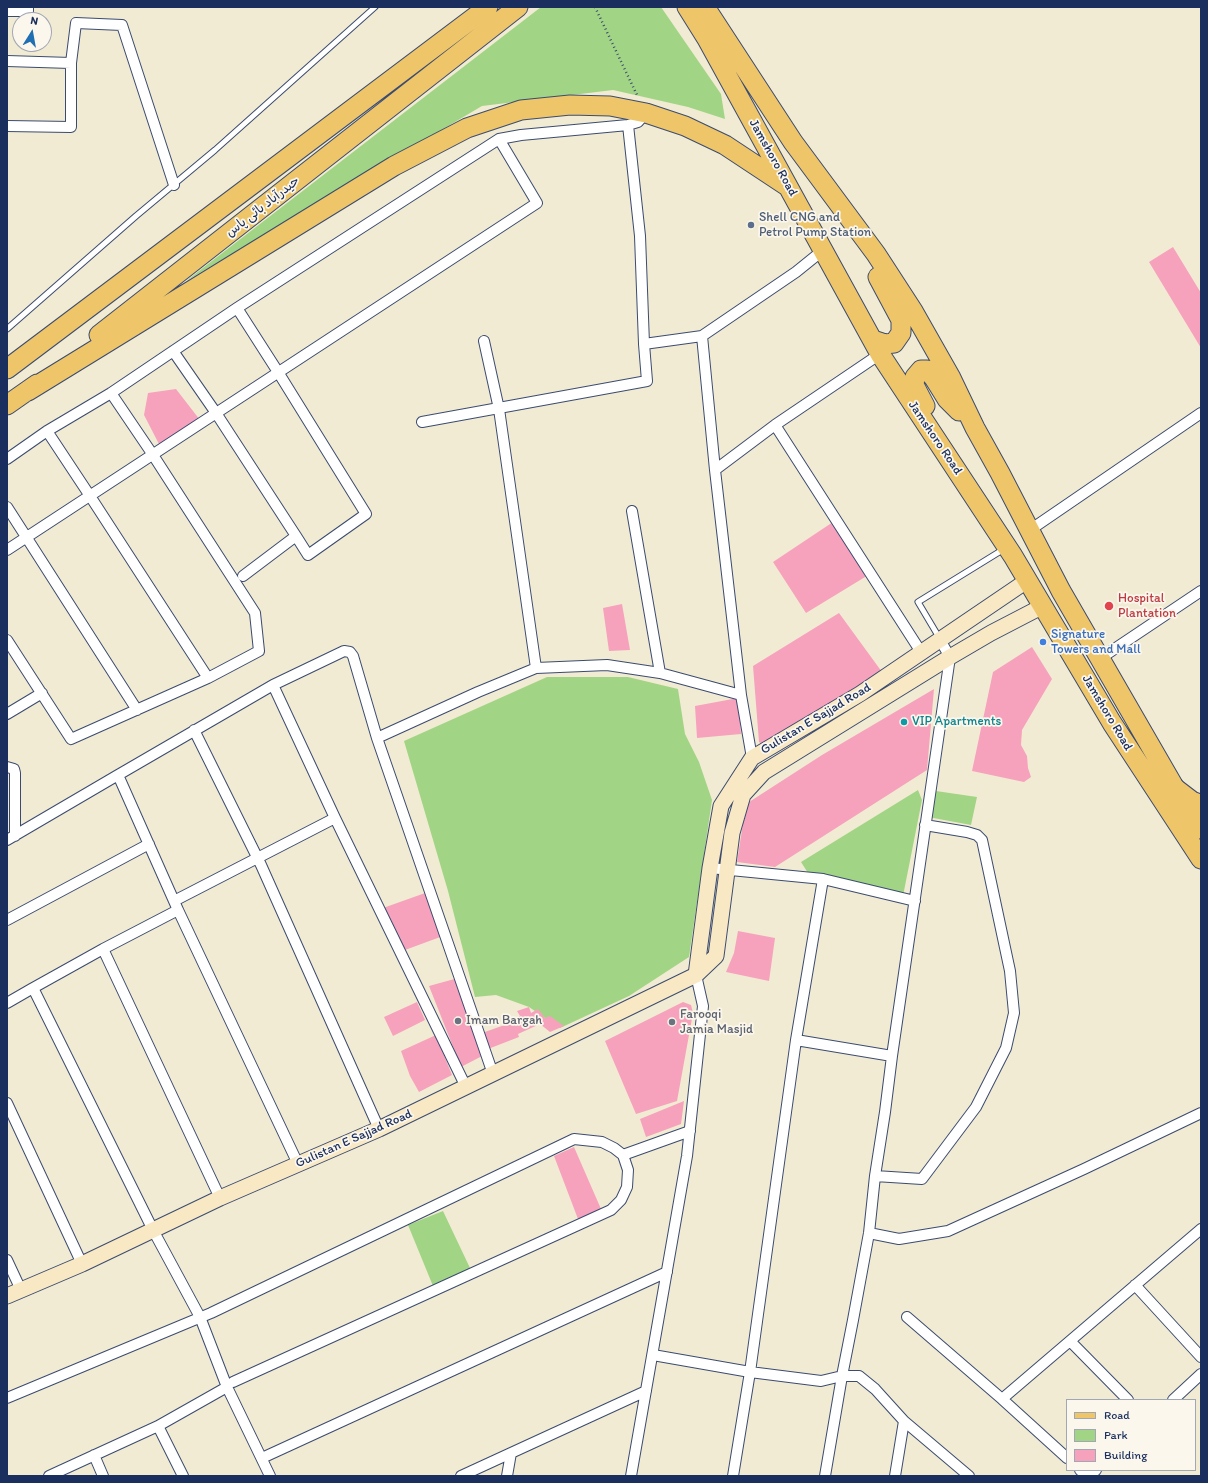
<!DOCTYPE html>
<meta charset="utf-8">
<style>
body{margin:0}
#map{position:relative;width:1208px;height:1483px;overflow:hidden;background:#f2ebd3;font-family:Itim,sans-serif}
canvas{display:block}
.frame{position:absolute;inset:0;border:8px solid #1b2f5e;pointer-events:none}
.legend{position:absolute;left:1066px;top:1399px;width:130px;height:72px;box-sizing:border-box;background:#fbf7ec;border:1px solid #a1a7b3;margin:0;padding:5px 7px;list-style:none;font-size:12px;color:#1b2f5e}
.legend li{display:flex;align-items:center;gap:8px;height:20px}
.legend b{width:20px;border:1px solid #a1a7b3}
.north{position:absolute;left:12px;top:12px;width:40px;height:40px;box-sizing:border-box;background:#fbf7ec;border:1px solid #a1a7b3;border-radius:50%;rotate:11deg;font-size:11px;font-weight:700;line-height:16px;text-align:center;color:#1b2f5e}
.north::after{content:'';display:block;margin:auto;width:14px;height:18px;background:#1f6fb2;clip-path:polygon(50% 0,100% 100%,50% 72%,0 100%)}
</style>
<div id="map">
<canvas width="1208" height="1483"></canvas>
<div class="frame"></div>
<ul class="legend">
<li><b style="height:5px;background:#eec569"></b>Road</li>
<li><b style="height:11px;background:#a1d585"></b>Park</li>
<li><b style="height:11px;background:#f6a2bd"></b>Building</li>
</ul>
<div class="north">N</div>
</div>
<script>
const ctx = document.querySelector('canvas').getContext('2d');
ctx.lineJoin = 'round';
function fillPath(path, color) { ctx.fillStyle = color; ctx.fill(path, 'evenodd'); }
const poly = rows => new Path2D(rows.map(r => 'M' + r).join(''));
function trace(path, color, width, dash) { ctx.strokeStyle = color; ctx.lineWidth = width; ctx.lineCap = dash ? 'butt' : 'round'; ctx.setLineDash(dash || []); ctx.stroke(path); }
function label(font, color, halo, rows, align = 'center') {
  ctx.font = font + ' Itim,"Playpen Sans Arabic",sans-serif'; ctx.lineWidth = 3.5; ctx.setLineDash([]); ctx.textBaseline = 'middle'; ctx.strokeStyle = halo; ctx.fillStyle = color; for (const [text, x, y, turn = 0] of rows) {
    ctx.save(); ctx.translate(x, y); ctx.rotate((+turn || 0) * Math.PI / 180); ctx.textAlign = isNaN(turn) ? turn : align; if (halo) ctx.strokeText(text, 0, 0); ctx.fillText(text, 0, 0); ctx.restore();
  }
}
fillPath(poly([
 [541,7,661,7,721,94,725,119,688,107,613,90,482,106,186,281],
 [547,677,628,677,678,689,685,734,699,762,712,800,689,957,629,996,560,1028,529,1007,496,995,475,997,448,891,404,741],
 [918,790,922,800,903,896,808,873,801,862],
 [936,791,977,797,971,825,928,817],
 [443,1211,470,1268,433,1286,408,1225]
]), '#a1d585');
fillPath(poly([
 [1173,247,1201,293,1201,348,1149,262],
 [176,389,200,420,160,446,144,415,148,393],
 [836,520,870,574,806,613,773,562],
 [622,604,630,650,609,651,603,608],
 [839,613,882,672,768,749,759,742,753,666],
 [1032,647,1052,679,1022,730,1021,745,1027,756,1028,768,1031,777,1024,782,972,771,993,672],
 [934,689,927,770,775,867,737,862,746,804,822,755],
 [738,698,741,734,697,738,695,706],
 [428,892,443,936,405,950,383,908],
 [738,931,775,938,769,981,726,972,734,953],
 [458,978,484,1055,461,1067,429,986],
 [417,1002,425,1020,393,1036,384,1017],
 [683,1002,691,1005,693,1013,677,1101,636,1114,605,1041],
 [529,1007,531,1013,538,1009,545,1018,550,1016,564,1026,550,1032,540,1024,518,1034,519,1037,488,1049,482,1033,513,1022,512,1019,520,1016,517,1011],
 [436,1035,452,1075,419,1092,410,1076,401,1051],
 [684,1101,681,1124,646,1137,640,1119],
 [574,1147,601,1209,578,1219,554,1156]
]), '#f6a2bd');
const lane = poly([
 [7,329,136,216,215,150,375,7],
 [940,639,918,602,1004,549]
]);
const street = poly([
 [7,11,28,11,28,7],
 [7,61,71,63],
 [628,125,640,236,644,344],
 [7,126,71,127,71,63,76,23,122,25,174,185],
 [237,308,278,372,366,514,308,555,296,536,243,576],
 [484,341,499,409,536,668],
 [173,351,216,413,296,536],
 [422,422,647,381,644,344,702,336],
 [775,425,880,354],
 [47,431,90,496,208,678],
 [7,459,47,431,111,393,237,308,499,139,521,135,628,125,638,122,646,113],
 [715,470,702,336,796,272,822,251],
 [7,507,137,710],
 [632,511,660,673],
 [1030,530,1201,413],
 [7,550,537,203,499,139],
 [7,640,71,739,208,678,259,651,255,613,153,455,111,393],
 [1101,658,1201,591],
 [741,695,715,470,775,425,921,652],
 [7,714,42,693],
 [194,730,261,865,379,1129],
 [377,738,478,692,536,668,607,665,660,673,741,695,752,758],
 [7,767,14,769,15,773,15,836],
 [118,775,273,685],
 [7,840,118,775,178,910,103,949,33,988,153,1230,200,1317,227,1387,270,1476],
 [710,868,823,879,915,901],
 [174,901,335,818],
 [178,910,298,1164],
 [7,920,149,844],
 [103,949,220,1198],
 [7,1003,33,988],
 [796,1040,892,1056],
 [466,1087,335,818,273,685,344,651,350,652,353,656,377,738,493,1074],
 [7,1103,82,1264],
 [875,1176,922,1179,976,1107,1006,1048,1014,1013,1010,971,982,840,977,835,967,832,925,825],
 [869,1233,899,1239,948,1231,1084,1169,1201,1113],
 [7,1260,21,1290],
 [1135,1285,1201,1357],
 [907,1317,1002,1399,1067,1458],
 [1070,1341,1128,1400],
 [653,1355,750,1372,821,1381,842,1376,859,1376,875,1389,904,1421,969,1476],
 [233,1382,611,1210,621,1200,627,1187,628,1170,623,1155,690,1131],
 [7,1398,211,1313,574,1139,602,1142,614,1148,623,1155],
 [1002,1399,1201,1229],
 [1173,1400,1201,1374],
 [94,1455,103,1476],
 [262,1458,667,1272],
 [1080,1470,1086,1476],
 [49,1476,158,1426],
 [183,1476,158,1426,227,1387],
 [461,1476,511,1453],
 [507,1476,511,1453,646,1391],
 [631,1476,687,1156,703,1006,696,975],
 [733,1476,750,1372,796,1040,823,879],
 [825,1476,842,1376,853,1320,869,1233,875,1176,885,1112,892,1056,950,657,940,640],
 [895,1476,904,1421],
 [1090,1476,1096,1470]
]);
const secondary = poly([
 [696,975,710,868,721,806,752,758,860,694,1028,580],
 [7,1296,82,1264,220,1198,379,1129,696,975,716,956,732,833,743,795,764,772,950,657,991,633,1043,606]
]);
const primary = poly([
 [1176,787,1193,800,1201,803]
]);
const highway = poly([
 [687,7,707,39,880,354,1013,556,1112,723,1201,859],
 [705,7,793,142,876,254,913,311,951,378,975,428,1000,473,1061,591,1173,785,1201,829],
 [99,335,518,7],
 [873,340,885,344,894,343,901,333,901,320,878,277],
 [7,369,488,7],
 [28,391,394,166,467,128,521,110,570,105,610,106,646,113,685,126,725,145,787,186],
 [7,405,37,384],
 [925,406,914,385,915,377,921,370,927,370,934,378,947,399,959,411]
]);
trace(lane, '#3b4b70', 7);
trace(street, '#3b4b70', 12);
trace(secondary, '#3b4b70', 17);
trace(primary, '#3b4b70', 18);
trace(highway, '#3b4b70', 21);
trace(poly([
 [595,7,637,95]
]), '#3b4b70', 2.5, [1, 3]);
trace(lane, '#fff', 5);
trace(street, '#fff', 10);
trace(secondary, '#f8e8c3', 15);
trace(primary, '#eec569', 16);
trace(highway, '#eec569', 19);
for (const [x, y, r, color] of [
 [751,225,4,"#5c6f8a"],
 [1109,606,5,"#e0444e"],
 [1043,642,4,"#3f7fe0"],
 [904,722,4,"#0f9aa8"],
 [458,1021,4,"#6b7280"],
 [672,1022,4,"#6b7280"]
]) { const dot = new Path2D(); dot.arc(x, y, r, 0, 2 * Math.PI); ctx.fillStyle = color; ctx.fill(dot); trace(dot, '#fbf7ec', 1.5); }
label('13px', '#1b2f5e', '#fbf7ec', [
 ["Jamshoro Road",773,158,61],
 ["حیدرآباد بائی پاس",263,207,-38],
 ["Jamshoro Road",935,438,56],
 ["Jamshoro Road",1107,713,59],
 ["Gulistan E Sajjad Road",816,719,-31],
 ["Gulistan E Sajjad Road",354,1139,-24]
]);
label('13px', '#4e5e75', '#fbf7ec', [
 ["Shell CNG and",759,218],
 ["Petrol Pump Station",759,233]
], 'left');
label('13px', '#be3a42', '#fbf7ec', [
 ["Hospital",1118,599],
 ["Plantation",1118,614]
], 'left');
label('13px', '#366cbe', '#fbf7ec', [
 ["Signature",1051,635],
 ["Towers and Mall",1051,650]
], 'left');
label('13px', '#0d838f', '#fbf7ec', [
 ["VIP Apartments",912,722]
], 'left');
label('13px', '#5b616d', '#fbf7ec', [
 ["Farooqi",680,1015],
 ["Jamia Masjid",680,1030],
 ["Imam Bargah",466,1021]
], 'left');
</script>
